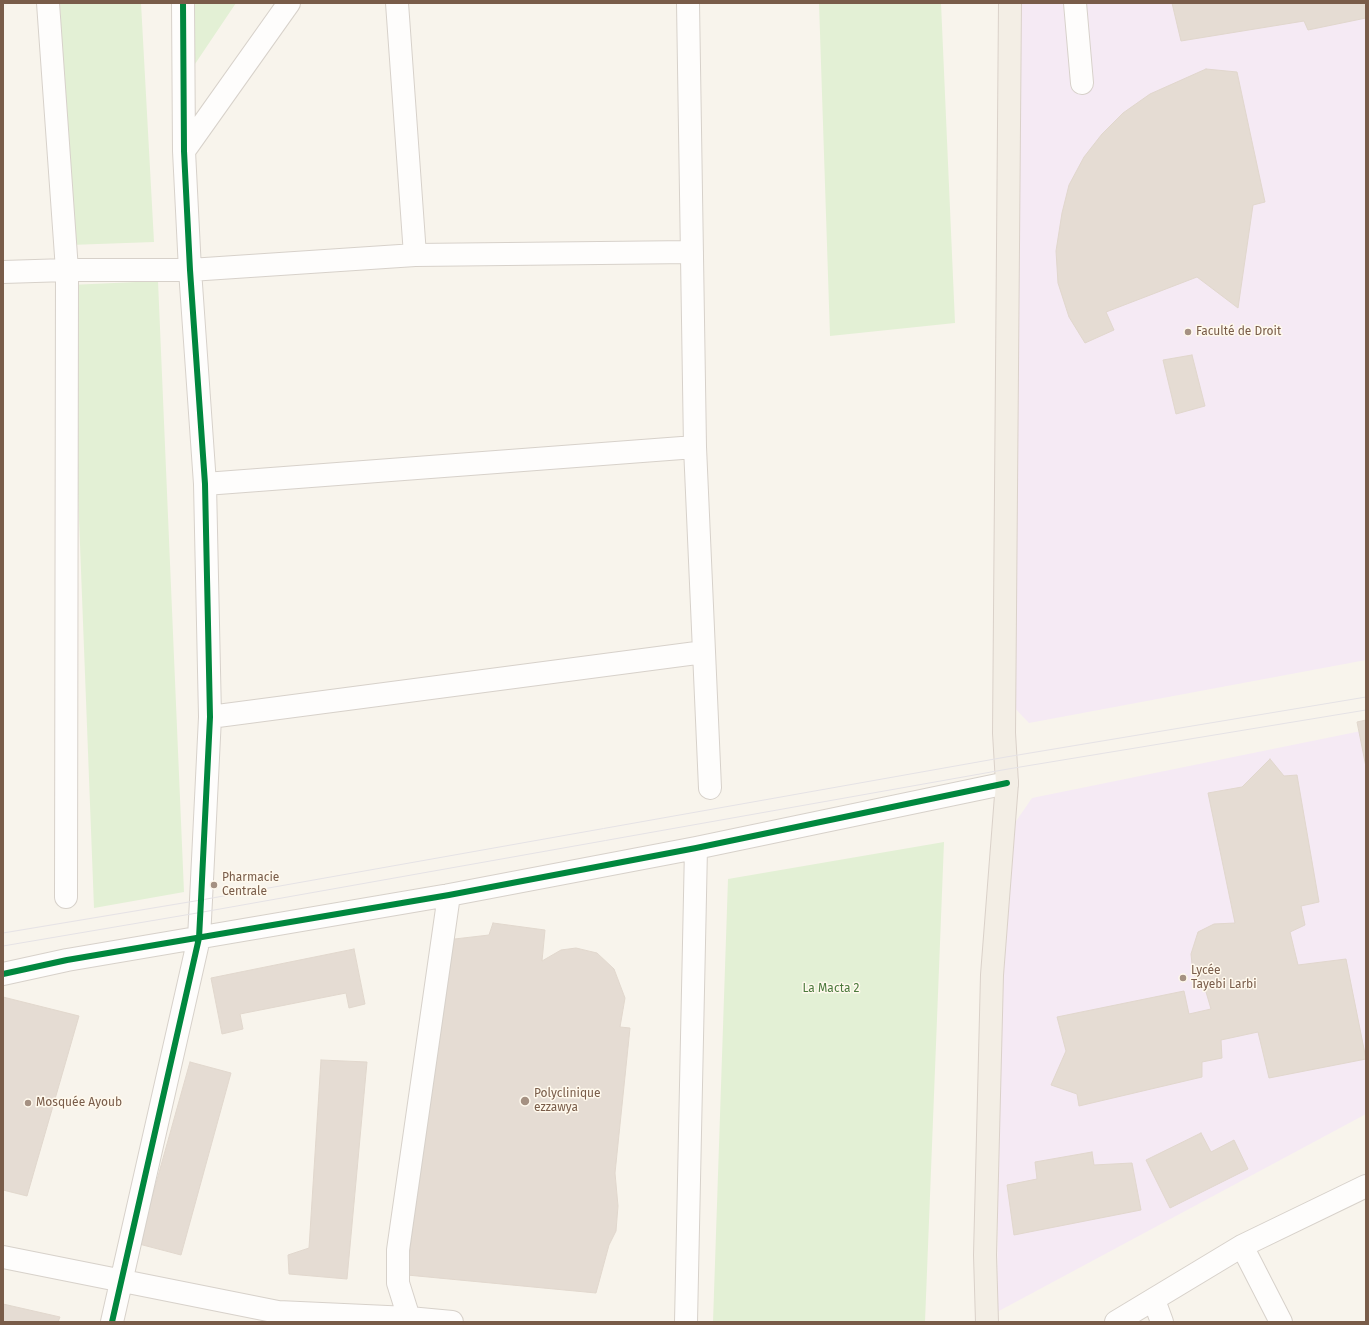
<!DOCTYPE html>
<meta charset="utf-8">
<style>
body{margin:0}
#map{position:relative;width:1369px;height:1325px;overflow:hidden;background:#f8f4ec;font-family:"Fira Sans",sans-serif}
canvas{display:block}
.frame{position:absolute;inset:0;border:4px solid #795c49;pointer-events:none}
</style>
<div id="map">
<canvas width="1369" height="1325"></canvas>
<div class="frame"></div>
</div>
<script>
const ctx = document.querySelector('canvas').getContext('2d');
ctx.lineJoin = 'round';
function fillPath(path, color) { ctx.fillStyle = color; ctx.fill(path, 'evenodd'); }
const poly = rows => new Path2D(rows.map(r => 'M' + r).join(''));
function trace(path, color, width, dash) { ctx.strokeStyle = color; ctx.lineWidth = width; ctx.lineCap = dash ? 'butt' : 'round'; ctx.setLineDash(dash || []); ctx.stroke(path); }
function label(font, color, halo, rows, align = 'center') {
  ctx.font = font + ' "Fira Sans",sans-serif'; ctx.lineWidth = 3; ctx.setLineDash([]); ctx.textBaseline = 'middle'; ctx.strokeStyle = halo; ctx.fillStyle = color; for (const [text, x, y, turn = 0] of rows) {
    ctx.save(); ctx.translate(x, y); ctx.rotate((+turn || 0) * Math.PI / 180); ctx.textAlign = isNaN(turn) ? turn : align; if (halo) ctx.strokeText(text, 0, 0); ctx.fillText(text, 0, 0); ctx.restore();
  }
}
fillPath(poly([
 [1015,3,1366,3,1366,660,1029,723,1006,699],
 [1366,730,1366,1114,997,1312,1001,843,1032,798]
]), '#f5eaf4');
fillPath(poly([
 [60,3,141,3,154,242,70,245],
 [190,3,236,3,195,64],
 [819,3,941,3,955,323,830,336],
 [158,281,184,892,94,908,70,285],
 [944,842,925,1322,713,1322,728,879]
]), '#e3f0d5');
const building = poly([
 [1172,3,1366,3,1366,18,1308,30,1304,21,1181,41,1172,3],
 [1206,69,1237,72,1265,202,1253,205,1238,308,1197,277,1106,312,1114,330,1085,343,1069,317,1058,283,1056,251,1062,213,1069,185,1084,157,1102,134,1123,113,1150,94,1206,69],
 [1192,355,1205,406,1176,414,1163,360,1192,355],
 [1366,720,1366,767,1357,722,1366,720],
 [1270,759,1284,776,1297,775,1319,902,1301,906,1305,925,1290,932,1298,965,1346,959,1366,1059,1269,1078,1258,1032,1221,1040,1222,1058,1202,1062,1202,1077,1079,1106,1077,1094,1051,1085,1066,1051,1057,1017,1184,991,1189,1014,1211,1009,1204,985,1193,974,1191,954,1198,932,1214,924,1235,923,1208,793,1242,787,1270,759],
 [493,923,545,930,542,961,561,950,576,948,597,953,614,969,625,998,620,1027,630,1028,615,1173,618,1206,616,1231,609,1245,596,1293,407,1275,446,940,489,935,493,923],
 [354,949,365,1004,349,1008,346,993,240,1014,243,1029,222,1034,211,978,354,949],
 [3,997,79,1016,27,1196,3,1190,3,997],
 [321,1060,367,1062,347,1279,289,1274,288,1255,309,1248,321,1060],
 [190,1062,231,1073,181,1255,139,1244,190,1062],
 [1201,1133,1211,1152,1234,1140,1248,1169,1170,1208,1146,1160,1201,1133],
 [1092,1152,1094,1165,1132,1163,1141,1210,1014,1235,1007,1185,1037,1179,1035,1162,1092,1152],
 [3,1304,60,1317,58,1322,3,1322,3,1304]
]);
fillPath(building, '#e5dcd3');
trace(building, '#e1d7cd', 1);
const minor = poly([
 [48,3,67,270,66,897],
 [397,3,415,255],
 [688,3,695,447,710,788],
 [1075,3,1082,83],
 [184,151,289,3],
 [3,272,67,270,190,270,415,255,692,252],
 [205,484,695,447],
 [210,717,704,652],
 [3,974,67,960,449,895,696,848,1007,783],
 [1242,1246,1281,1322],
 [3,1257,278,1312,409,1318,452,1322],
 [1154,1300,1162,1322],
 [112,1322,199,938,201,900,210,717,205,484,190,270,184,151,183,3],
 [408,1322,409,1318,398,1283,398,1250,449,895],
 [686,1322,696,848],
 [1116,1322,1242,1246,1366,1186]
]);
const major = poly([
 [987,1322,985,1255,992,975,1007,783,1004,733,1010,3]
]);
trace(minor, '#d7d1ca', 24);
trace(major, '#dad1c9', 24);
trace(minor, '#fefdfc', 22);
trace(major, '#f3eee5', 22);
trace(poly([
 [3,933,201,900,1006,757,1366,697],
 [3,946,203,912,1008,769,1366,710]
]), '#e5e2e5', 1);
trace(poly([
 [3,974,67,960,449,895,696,848,1007,783],
 [112,1322,199,938,201,900,210,717,205,484,190,270,184,151,183,3]
]), '#00873e', 6);
for (const [x, y, r, color] of [
 [1188,332,4,"#a59182"],
 [214,885,4,"#a59182"],
 [1183,978,4,"#a59182"],
 [525,1101,5,"#a59182"],
 [28,1103,4,"#a59182"]
]) { const dot = new Path2D(); dot.arc(x, y, r, 0, 2 * Math.PI); ctx.fillStyle = color; ctx.fill(dot); trace(dot, '#fff9ed', 1.5); }
label('12px', '#795c49', '#fff9ed', [
 ["Faculté de Droit",1196,332],
 ["Pharmacie",222,878],
 ["Centrale",222,892],
 ["Lycée",1191,971],
 ["Tayebi Larbi",1191,985],
 ["Polyclinique",534,1094],
 ["ezzawya",534,1108],
 ["Mosquée Ayoub",36,1103]
], 'left');
label('12px', '#4c7a3d', '#fff9ed', [
 ["La Macta 2",831,989]
]);
</script>
